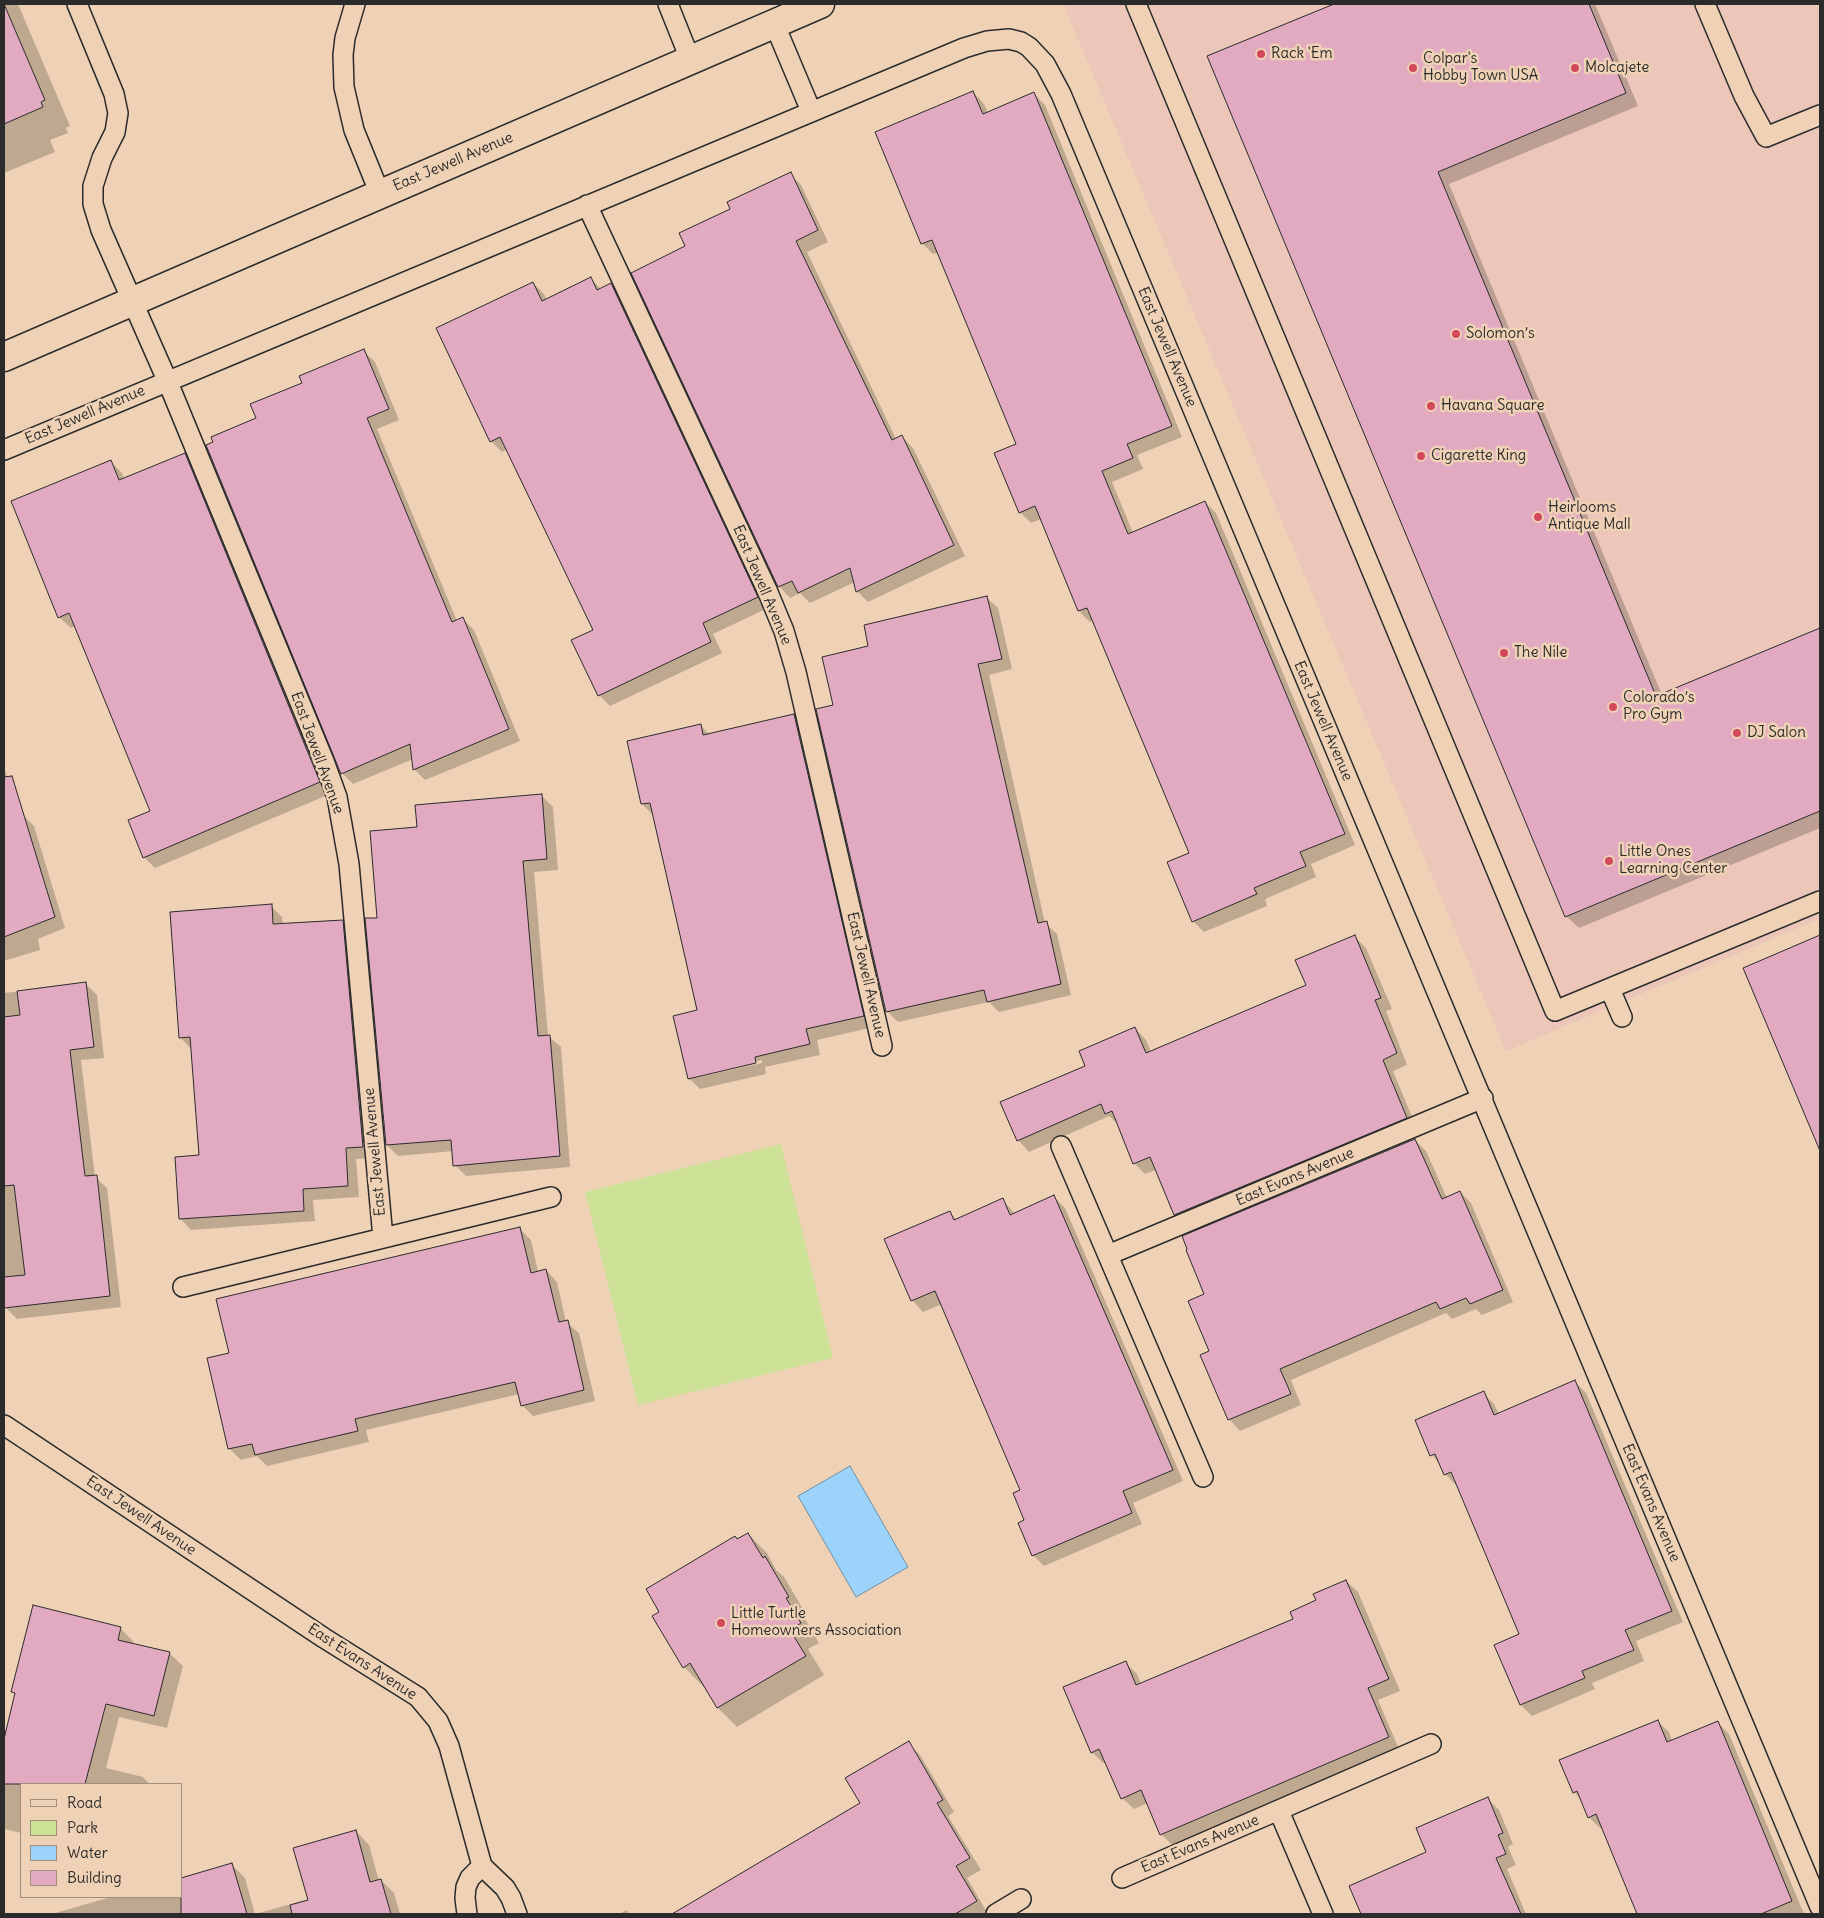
<!DOCTYPE html>
<meta charset="utf-8">
<style>
body{margin:0}
#map{position:relative;width:1824px;height:1918px;overflow:hidden;background:#efd2b5;font-family:Delius,sans-serif}
canvas{display:block}
.frame{position:absolute;inset:0;border:5px solid #2b2b2b;pointer-events:none}
.legend{position:absolute;left:20px;top:1783px;width:162px;height:115px;box-sizing:border-box;background:#efd2b5;border:1px solid #a18f7e;margin:0;padding:6px 9px;list-style:none;font-size:15px;color:#2b2b2b}
.legend li{display:flex;align-items:center;gap:10px;height:25px}
.legend b{width:25px;border:1px solid #a18f7e}
</style>
<div id="map">
<canvas width="1824" height="1918"></canvas>
<div class="frame"></div>
<ul class="legend">
<li><b style="height:6px;background:#efd2b5"></b>Road</li>
<li><b style="height:14px;background:#cde297"></b>Park</li>
<li><b style="height:14px;background:#9bd3fa"></b>Water</li>
<li><b style="height:14px;background:#e1aac1"></b>Building</li>
</ul>
</div>
<script>
const ctx = document.querySelector('canvas').getContext('2d');
ctx.lineJoin = 'round';
function fillPath(path, color) { ctx.fillStyle = color; ctx.fill(path, 'evenodd'); }
const poly = rows => new Path2D(rows.map(r => 'M' + r).join(''));
function trace(path, color, width, dash) { ctx.strokeStyle = color; ctx.lineWidth = width; ctx.lineCap = dash ? 'butt' : 'round'; ctx.setLineDash(dash || []); ctx.stroke(path); }
function label(font, color, halo, rows, align = 'center') {
  ctx.font = font + ' Delius,sans-serif'; ctx.lineWidth = 5; ctx.setLineDash([]); ctx.textBaseline = 'middle'; ctx.strokeStyle = halo; ctx.fillStyle = color; for (const [text, x, y, turn = 0] of rows) {
    ctx.save(); ctx.translate(x, y); ctx.rotate((+turn || 0) * Math.PI / 180); ctx.textAlign = isNaN(turn) ? turn : align; if (halo) ctx.strokeText(text, 0, 0); ctx.fillText(text, 0, 0); ctx.restore();
  }
}
fillPath(poly([
 [1063,4,1820,4,1820,919,1506,1051]
]), '#ebc6b9');
fillPath(poly([
 [781,1144,833,1358,638,1405,585,1192]
]), '#cde297');
const water = poly([
 [850,1466,908,1567,856,1597,798,1496,850,1466]
]);
fillPath(water, '#9bd3fa');
trace(water, '#6e90a7', 1);
fillPath(poly([
 [4,4,18,4,70,126,66,128,68,133,50,140,55,152,4,173],
 [1337,4,1595,4,1638,106,1449,184,1662,695,1820,629,1820,828,1579,928,1566,916,1209,57],
 [973,92,984,104,988,113,1034,94,1045,105,1182,437,1137,455,1143,469,1112,482,1133,533,1205,502,1216,513,1355,845,1311,864,1316,877,1265,899,1267,906,1204,932,1193,921,1191,853,1094,620,1090,622,1079,611,1041,519,1031,523,1020,512,1018,445,938,253,933,254,922,243],
 [790,174,801,185,828,242,807,252,896,439,902,437,913,448,965,556,868,602,857,591,855,582,810,603,800,593,790,598,779,586,687,247,732,210],
 [591,279,601,289,611,284,622,296,768,608,713,634,722,653,610,706,599,695,595,630,508,449,502,452,491,441,533,283,544,294,547,300],
 [363,350,375,362,399,420,377,429,457,621,463,619,474,630,520,741,425,780,414,769,413,759,353,784,342,773,257,419,304,384],
 [185,455,196,466,330,794,155,868,144,857,152,812,75,626,71,628,59,617,110,461,122,473,124,479],
 [986,597,998,608,1012,669,989,675,1045,923,1057,934,1071,995,999,1012,989,1002,898,1022,887,1011,835,706,870,647],
 [794,715,805,726,874,1027,817,1040,820,1055,765,1067,766,1074,700,1089,689,1078,698,1011,653,815,642,804,701,726,710,735],
 [762,1060,762,1063,695,1078,695,1076],
 [4,767,19,816,23,815,34,826,65,928,38,939,40,950,4,961],
 [541,795,553,807,558,870,534,872,548,1036,561,1047,570,1167,466,1176,455,1165,454,1151,398,1156,387,1145,378,919,419,828],
 [271,906,282,917,283,924,342,921,354,932,374,1158,356,1159,359,1197,313,1200,315,1221,191,1230,180,1218,200,1157,191,1049,180,1037],
 [1820,936,1820,1148,1744,968],
 [1355,937,1366,948,1392,1009,1386,1011,1407,1065,1393,1071,1417,1129,1186,1226,1175,1215,1156,1170,1145,1174,1134,1163,1118,1124,1109,1116,1029,1152,1018,1140,1087,1067,1135,1028,1146,1040,1151,1052,1308,986],
 [86,984,97,995,104,1058,81,1060,95,1177,107,1188,121,1307,17,1319,6,1308,4,1296,4,993],
 [1415,1140,1426,1151,1447,1198,1460,1192,1471,1203,1513,1302,1482,1315,1476,1309,1452,1319,1446,1313,1291,1380,1301,1405,1240,1431,1229,1419,1211,1352,1206,1295],
 [1054,1197,1065,1208,1183,1481,1133,1503,1142,1524,1044,1566,1033,1555,1022,1491,942,1304,923,1312,912,1300,949,1212,957,1220,1003,1200,1015,1214],
 [519,1228,531,1240,538,1272,546,1270,557,1282,566,1322,579,1333,595,1401,533,1416,522,1405,519,1394,366,1430,369,1442,267,1466,257,1456,241,1460,230,1449,208,1359,230,1354],
 [1575,1382,1586,1393,1683,1622,1636,1641,1644,1661,1592,1683,1595,1689,1532,1716,1521,1705,1521,1635,1458,1485,1456,1485,1445,1474,1440,1464,1432,1455,1483,1393,1494,1404,1499,1414],
 [748,1534,767,1553,776,1570,784,1577,807,1616,804,1617,819,1643,808,1649,824,1675,737,1727,718,1708,704,1685,703,1686,684,1667,661,1612,738,1540],
 [1346,1581,1358,1592,1400,1691,1378,1700,1399,1749,1172,1845,1161,1834,1148,1803,1134,1809,1122,1798,1106,1762,1103,1763,1092,1752,1125,1662,1137,1674,1141,1684,1294,1620],
 [120,1628,133,1641,133,1644,169,1653,183,1666,167,1728,119,1717,106,1768,143,1777,149,1784,21,1784,21,1833,4,1829,4,1744,16,1695,13,1691],
 [1657,1721,1669,1732,1672,1741,1718,1723,1729,1734,1804,1914,1639,1914,1603,1827,1600,1828,1589,1817,1582,1801,1574,1792],
 [908,1743,920,1755,954,1812,948,1816,981,1870,967,1878,988,1914,674,1914,862,1803],
 [1487,1798,1499,1810,1513,1844,1508,1847,1516,1865,1507,1869,1526,1914,1363,1914,1350,1887,1428,1852],
 [356,1831,369,1845,379,1881,381,1880,394,1893,400,1914,52,1914,111,1897,181,1897,232,1865,245,1878,255,1914,309,1899],
 [626,1910,630,1914,619,1914]
]), '#0003');
const building = poly([
 [4,4,45,100,41,102,43,107,4,124,4,4],
 [1334,4,1589,4,1626,93,1438,172,1656,696,1820,628,1820,811,1565,917,1207,56,1334,4],
 [973,91,983,114,1034,92,1172,426,1127,444,1133,458,1102,471,1128,534,1205,501,1345,834,1300,852,1306,866,1254,888,1257,894,1192,922,1167,862,1189,853,1087,608,1078,611,1035,506,1019,513,994,453,1016,444,932,240,921,244,875,132,973,91],
 [791,172,818,230,796,241,892,440,902,435,954,545,856,592,850,568,798,593,792,581,778,587,631,273,685,246,679,233,730,209,727,202,791,172],
 [591,277,597,290,611,283,758,597,703,623,711,642,598,696,571,640,593,630,500,437,490,442,436,328,533,282,542,301,591,277],
 [364,349,389,409,367,418,452,622,463,617,509,729,413,770,410,744,341,774,206,445,213,442,211,437,256,418,250,404,302,383,299,376,364,349],
 [185,453,320,782,143,858,128,820,150,811,69,613,58,618,11,501,111,460,119,480,185,453],
 [987,596,1002,659,978,664,1038,923,1047,921,1061,984,987,1002,984,990,886,1012,816,709,833,705,822,657,868,646,864,625,987,596],
 [794,714,864,1016,806,1029,810,1044,755,1057,756,1063,688,1079,673,1016,697,1010,650,803,641,804,627,741,701,724,703,735,794,714],
 [12,776,55,917,4,937,4,777,12,776],
 [542,794,547,859,523,861,538,1036,550,1035,560,1156,453,1166,451,1140,386,1145,365,918,377,918,370,831,417,827,415,805,542,794],
 [272,904,273,924,343,920,363,1147,346,1148,348,1186,303,1189,304,1211,179,1219,175,1157,199,1155,190,1037,179,1038,170,912,272,904],
 [1355,935,1381,998,1375,1000,1397,1053,1383,1060,1407,1118,1174,1215,1150,1157,1133,1164,1112,1111,1105,1114,1101,1104,1017,1141,1000,1102,1085,1066,1079,1051,1135,1027,1146,1053,1306,985,1295,960,1355,935],
 [1820,935,1820,1151,1743,968,1820,935],
 [86,982,94,1047,70,1050,85,1176,97,1175,110,1296,4,1308,4,1277,25,1275,14,1185,4,1186,4,1017,20,1015,17,991,86,982],
 [1415,1139,1442,1199,1460,1191,1503,1290,1470,1304,1466,1298,1440,1309,1436,1302,1280,1369,1291,1394,1228,1420,1200,1355,1209,1351,1188,1301,1204,1294,1186,1250,1187,1249,1182,1236,1415,1139],
 [1054,1195,1173,1470,1123,1491,1132,1513,1032,1556,1018,1523,1024,1520,1013,1493,1020,1490,935,1291,911,1301,884,1239,950,1211,954,1220,1003,1198,1010,1215,1054,1195],
 [520,1227,531,1273,546,1269,559,1322,568,1320,584,1390,521,1406,515,1382,355,1419,358,1431,255,1455,252,1444,228,1449,207,1358,229,1353,216,1299,520,1227],
 [1575,1380,1672,1611,1625,1630,1634,1650,1582,1671,1585,1678,1520,1705,1494,1645,1519,1634,1451,1472,1444,1475,1435,1454,1430,1456,1415,1420,1484,1391,1494,1415,1575,1380],
 [748,1533,763,1558,765,1556,789,1597,786,1598,801,1623,790,1630,806,1656,717,1708,690,1663,683,1668,652,1616,659,1612,646,1589,735,1536,737,1539,748,1533],
 [1346,1580,1389,1679,1368,1688,1389,1737,1160,1835,1141,1790,1121,1799,1099,1749,1091,1753,1063,1687,1126,1661,1136,1685,1293,1619,1290,1612,1316,1600,1313,1594,1346,1580],
 [33,1605,121,1627,118,1640,170,1652,154,1716,106,1704,85,1784,4,1784,4,1739,15,1693,11,1692,33,1605],
 [1658,1720,1667,1742,1718,1721,1792,1901,1761,1914,1637,1914,1596,1814,1588,1818,1577,1791,1573,1793,1559,1760,1658,1720],
 [909,1741,943,1800,937,1803,970,1858,956,1866,977,1901,955,1914,672,1914,860,1803,845,1778,909,1741],
 [1488,1797,1503,1833,1498,1835,1506,1854,1496,1858,1521,1914,1361,1914,1349,1886,1426,1852,1416,1828,1488,1797],
 [356,1830,370,1882,381,1879,391,1914,292,1914,290,1905,308,1900,293,1848,356,1830],
 [232,1863,247,1914,181,1914,181,1878,232,1863]
]);
fillPath(building, '#e1aac1');
trace(building, '#2b2b2b', 1);
const service = poly([
 [77,4,114,94,118,113,115,132,102,158,93,186,93,204,101,230,167,380,324,761,337,797,349,864,383,1238],
 [355,4,345,38,343,55,344,87,354,130,380,194],
 [668,4,690,59],
 [1136,4,1555,1011,1820,901],
 [1705,4,1744,96,1766,137,1820,115],
 [774,23,811,111],
 [587,205,767,590,784,631,796,672,882,1046],
 [4,450,964,48,987,41,1009,39,1021,42,1029,47,1045,64,1061,94,1820,1907],
 [1610,989,1622,1017],
 [1061,1146,1203,1477],
 [1108,1255,1483,1098],
 [183,1287,551,1197],
 [4,1425,324,1638,418,1697,438,1721,449,1746,482,1866,505,1888,511,1898,517,1914],
 [1279,1811,1323,1914],
 [1122,1878,1431,1744],
 [467,1914,465,1898,466,1887,470,1878,482,1866],
 [996,1914,1021,1899]
]);
const tertiary = poly([
 [4,357,820,4]
]);
trace(service, '#2b2b2b', 22);
trace(tertiary, '#2b2b2b', 31);
trace(service, '#efd2b5', 19);
trace(tertiary, '#efd2b5', 28);
for (const [x, y, r, color] of [
 [1261,54,5,"#d1495b"],
 [1413,68,5,"#d1495b"],
 [1575,68,5,"#d1495b"],
 [1456,334,5,"#d1495b"],
 [1431,406,5,"#d1495b"],
 [1421,456,5,"#d1495b"],
 [1538,517,5,"#d1495b"],
 [1504,653,5,"#d1495b"],
 [1613,707,5,"#d1495b"],
 [1737,733,5,"#d1495b"],
 [1609,861,5,"#d1495b"],
 [721,1623,5,"#d1495b"]
]) { const dot = new Path2D(); dot.arc(x, y, r, 0, 2 * Math.PI); ctx.fillStyle = color; ctx.fill(dot); trace(dot, '#efd2b5', 2); }
label('15px', '#2b2b2b', '#efd2b5', [
 ["Rack 'Em",1271,54],
 ["Colpar's",1423,59],
 ["Hobby Town USA",1423,76],
 ["Molcajete",1585,68],
 ["Solomon’s",1466,334],
 ["Havana Square",1441,406],
 ["Cigarette King",1431,456],
 ["Heirlooms",1548,508],
 ["Antique Mall",1548,525],
 ["The Nile",1514,653],
 ["Colorado’s",1623,698],
 ["Pro Gym",1623,715],
 ["DJ Salon",1747,733],
 ["Little Ones",1619,852],
 ["Learning Center",1619,869],
 ["Little Turtle",731,1614],
 ["Homeowners Association",731,1631]
], 'left');
label('15px', '#2b2b2b', '#efd2b5', [
 ["East Jewell Avenue",453,162,-23],
 ["East Jewell Avenue",1167,347,67],
 ["East Jewell Avenue",85,415,-23],
 ["East Jewell Avenue",762,585,67],
 ["East Jewell Avenue",1323,721,67],
 ["East Jewell Avenue",317,753,70],
 ["East Jewell Avenue",866,975,77],
 ["East Jewell Avenue",375,1152,-95],
 ["East Evans Avenue",1295,1177,-23],
 ["East Evans Avenue",1651,1503,67],
 ["East Jewell Avenue",141,1516,34],
 ["East Evans Avenue",362,1662,33],
 ["East Evans Avenue",1200,1844,-23]
]);
</script>
